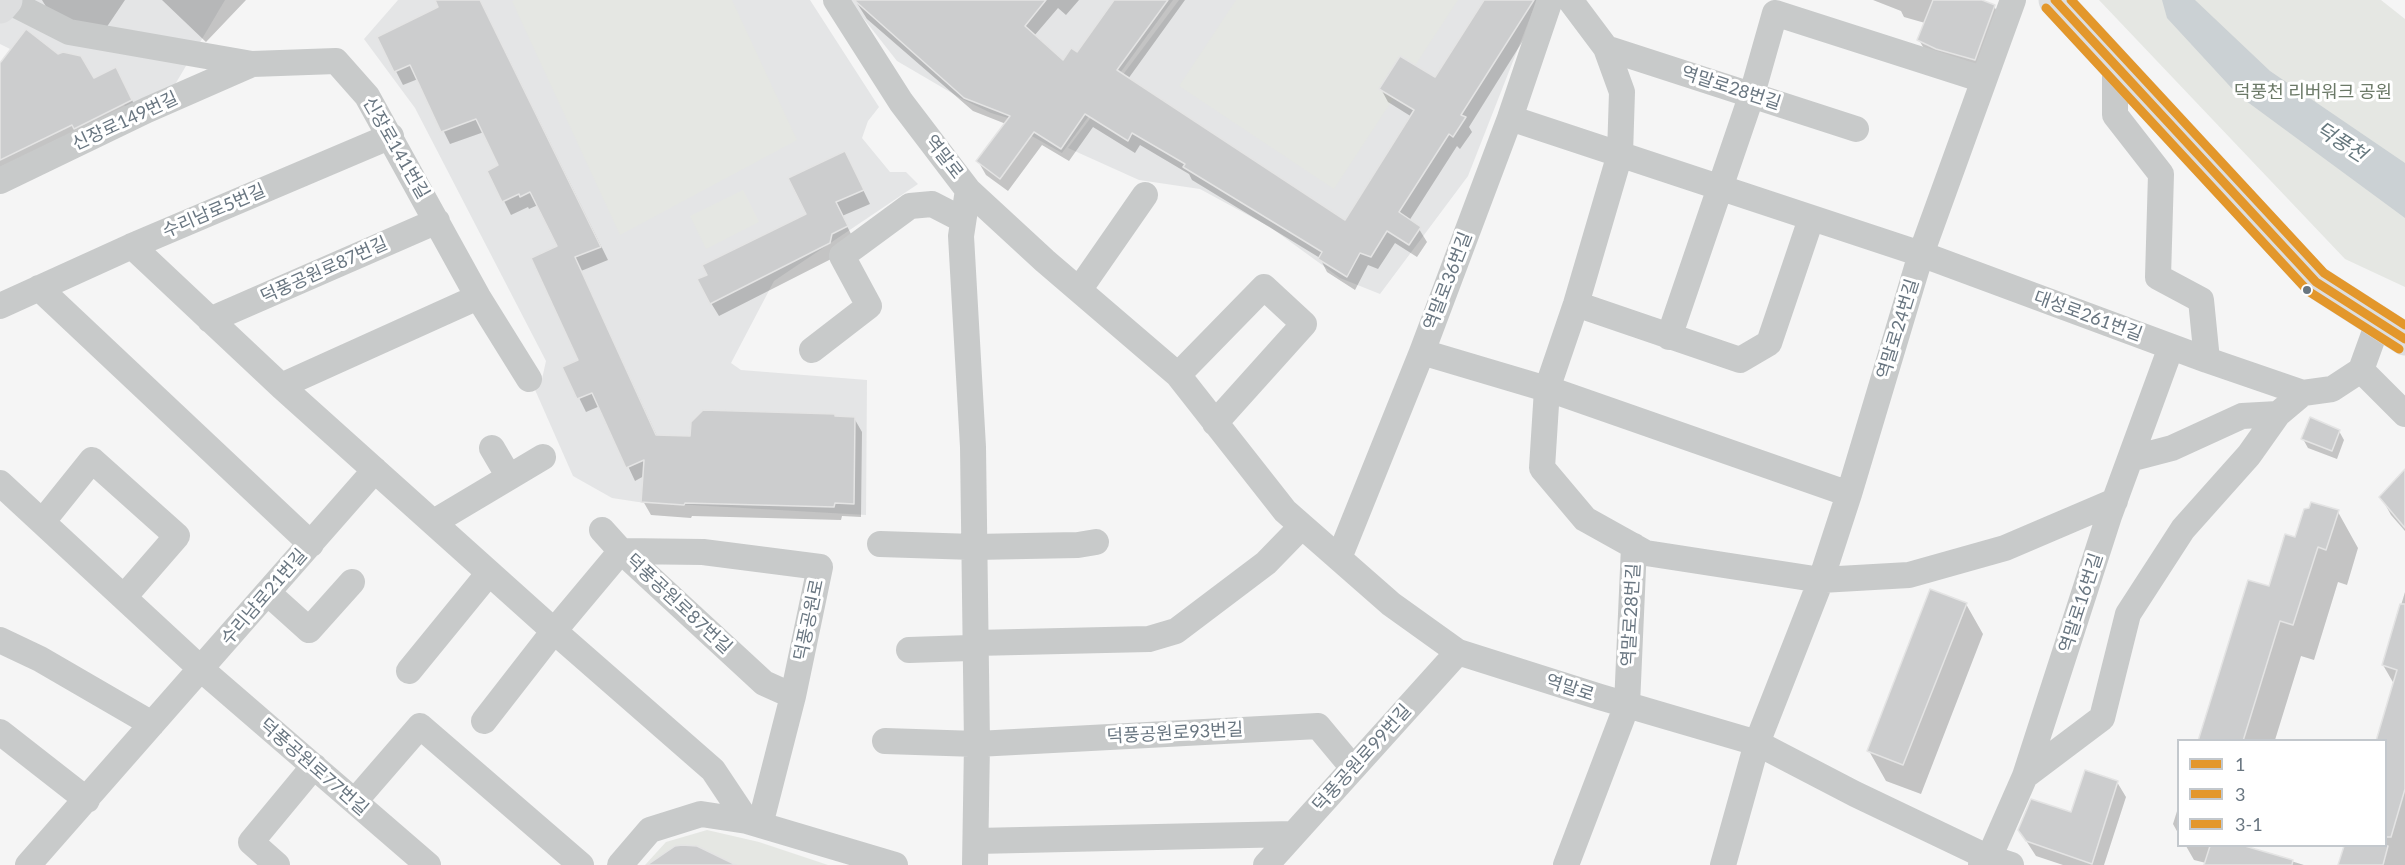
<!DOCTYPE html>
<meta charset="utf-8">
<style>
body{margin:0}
#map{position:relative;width:2405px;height:865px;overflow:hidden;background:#f5f5f5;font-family:Lato,sans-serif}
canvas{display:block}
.legend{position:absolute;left:2177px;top:739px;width:210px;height:108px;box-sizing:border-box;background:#fff;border:2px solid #c3c8cd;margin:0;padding:8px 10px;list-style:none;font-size:18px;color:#697681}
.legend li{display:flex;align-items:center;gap:12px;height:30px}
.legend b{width:30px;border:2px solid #c3c8cd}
</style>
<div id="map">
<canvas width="2405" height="865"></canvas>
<ul class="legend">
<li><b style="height:8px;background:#e3972b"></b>1</li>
<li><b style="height:8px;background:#e3972b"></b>3</li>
<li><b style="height:8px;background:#e3972b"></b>3-1</li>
</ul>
</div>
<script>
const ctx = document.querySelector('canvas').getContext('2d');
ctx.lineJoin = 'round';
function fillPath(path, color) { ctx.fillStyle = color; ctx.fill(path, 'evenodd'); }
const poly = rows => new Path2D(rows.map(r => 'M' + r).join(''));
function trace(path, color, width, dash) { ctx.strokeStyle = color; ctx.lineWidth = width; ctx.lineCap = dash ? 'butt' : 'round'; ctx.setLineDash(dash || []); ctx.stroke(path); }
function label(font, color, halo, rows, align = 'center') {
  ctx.font = font + ' Lato,"Noto Sans KR",sans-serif'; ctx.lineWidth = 6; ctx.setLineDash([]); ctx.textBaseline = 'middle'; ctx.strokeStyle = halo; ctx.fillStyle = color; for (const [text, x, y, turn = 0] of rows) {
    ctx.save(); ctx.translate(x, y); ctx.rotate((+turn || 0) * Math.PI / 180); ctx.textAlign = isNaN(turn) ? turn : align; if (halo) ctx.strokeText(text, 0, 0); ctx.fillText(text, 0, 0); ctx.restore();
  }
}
fillPath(poly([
 [0,0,225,0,154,120,0,44],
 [398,0,810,0,879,107,868,121,862,138,890,172,906,172,918,184,774,281,731,363,741,370,867,380,866,515,638,502,612,498,573,476,532,383,542,379,546,361,415,108,364,39],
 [849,0,1173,0,1062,153,1021,130,1008,118,991,113,962,99,897,61],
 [1179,0,1537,0,1468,176,1380,294,1340,278,1270,227,1200,189,1139,180,1068,148]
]), '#e4e5e6');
fillPath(poly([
 [515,0,732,0,797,140,620,235,512,1],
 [1236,0,1458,0,1334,189,1179,86],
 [2099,0,2381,0,2405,19,2405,287,2345,259],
 [743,190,759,222,706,249,690,216],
 [707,830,759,842,828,865,645,865,666,842]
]), '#e5e7e3');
fillPath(poly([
 [2162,0,2195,0,2270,71,2405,163,2405,218,2238,95,2167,18]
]), '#cbd1d4');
fillPath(poly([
 [42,0,125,0,100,37,53,18],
 [162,0,246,0,206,42],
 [437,0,480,0,608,260,581,271,657,436,692,437,836,418,854,418,862,432,861,517,842,516,841,520,692,516,691,518,651,515,643,501,644,476,635,481,600,406,586,412,564,367,580,361,559,247,538,205,529,209,528,207,511,215,489,171,500,165,484,132,450,144,418,79,403,85,379,38,440,7],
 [855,0,1079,0,1066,15,1058,8,1034,36,1064,62,1077,54,1116,0,1185,0,1128,79,1346,222,1412,117,1388,102,1381,89,1435,79,1485,0,1540,0,1544,7,1469,127,1472,132,1460,149,1457,146,1409,221,1419,229,1427,242,1417,257,1395,243,1378,269,1368,265,1355,290,1327,272,1320,258,1192,180,1189,174,1140,145,1135,153,1093,127,1069,161,1042,145,1008,191,986,175,978,161,1006,124,973,111,867,19],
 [1873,0,1978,0,1994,6,2004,24,1985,77,1929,57,1919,40,1925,23,1904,17,1901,11],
 [93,80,123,82,139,114,0,177,0,82],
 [845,153,870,204,842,216,854,240,837,256,719,316,711,303,808,215],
 [2339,431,2344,440,2337,459,2308,448,2303,439],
 [2405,484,2405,531,2391,515,2381,497],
 [2338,512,2358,548,2347,585,2338,582,2314,660,2301,656,2275,740,2199,740,2270,588,2296,539],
 [2405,592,2405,865,2340,865,2346,846,2386,846,2386,740,2394,684,2383,665],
 [1966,604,1983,634,1921,794,1886,781,1869,751],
 [2117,782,2126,797,2104,865,2063,865,2036,856,2019,830,2072,814],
 [2178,808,2178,833,2173,824],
 [2186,846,2242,846,2304,865,2205,865,2206,863,2194,860]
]), '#0003');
const building = poly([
 [435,0,480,0,601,247,575,257,656,435,690,436,691,422,703,410,835,414,835,416,855,417,854,504,835,503,834,507,685,503,684,505,641,502,644,460,626,468,592,393,577,399,562,367,578,360,531,258,557,246,530,192,520,197,519,194,502,202,487,171,498,165,476,119,441,132,410,65,394,72,377,37,438,7,435,0],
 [854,0,1046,0,1025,26,1063,60,1071,48,1077,52,1114,0,1168,0,1117,70,1345,220,1414,110,1379,89,1400,56,1435,77,1484,0,1534,0,1461,115,1466,117,1453,137,1449,134,1399,212,1421,227,1409,245,1387,231,1371,257,1360,253,1347,277,1318,259,1322,252,1183,167,1185,164,1132,133,1128,141,1085,114,1061,149,1034,132,1000,179,976,161,1010,116,964,98,854,0],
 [1933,0,1982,0,1995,5,1975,60,1936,49,1917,40,1933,0],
 [26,29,58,54,63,52,81,56,94,78,116,67,132,100,74,129,72,125,0,160,0,63,26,29],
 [845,151,864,190,836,202,848,226,832,234,830,243,710,304,697,279,707,275,702,265,806,214,788,178,845,151],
 [2310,417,2340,430,2332,451,2301,439,2310,417],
 [2405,469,2405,528,2379,497,2405,469],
 [2311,502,2339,510,2326,550,2318,547,2293,625,2280,621,2243,741,2198,741,2248,580,2269,586,2285,534,2295,537,2304,509,2309,508,2311,502],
 [1930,589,1967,603,1903,765,1867,751,1930,589],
 [2400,604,2405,604,2405,789,2391,837,2385,837,2385,741,2376,741,2397,670,2382,665,2400,604],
 [2085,770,2118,781,2092,864,2026,841,2018,830,2031,799,2071,812,2085,770],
 [682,845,697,846,736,865,647,865,675,846,682,845],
 [2210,846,2245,846,2293,860,2292,865,2204,865,2210,846],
 [2344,846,2388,846,2383,865,2338,865,2344,846]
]);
fillPath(building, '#cccdce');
trace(building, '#e4e4e4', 1.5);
trace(poly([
 [6,0,69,32,252,64,336,61,367,96,478,297,529,379],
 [836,0,901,102,968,190,1045,261,1178,375,1285,511,1391,604,1458,652,1600,697,1757,743,1855,794,1989,858,2011,865],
 [1570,0,1606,48,1622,92,1620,154,1576,304,1547,389,1542,468,1585,519,1646,553,1821,580,1909,575,2005,548,2115,501],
 [1606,48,1856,129],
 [2115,65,2115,115,2161,174,2158,277,2201,300,2207,360],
 [1510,118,1921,254,2207,360,2303,393,2332,389,2361,370],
 [0,181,147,110,252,64],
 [968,190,961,236,973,447,977,744,975,865],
 [132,246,281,386,554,631,713,770,747,821],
 [39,288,311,544],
 [1079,290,1145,195],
 [1576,304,1740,360,1769,343,1811,219],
 [0,306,132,246,391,136],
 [210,320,437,221],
 [1669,337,1752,94,1775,13,1984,80],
 [812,350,869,306,842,256,910,206,932,204,963,220],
 [1422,352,1560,393,1849,494],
 [2361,370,2405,414],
 [2361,370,2378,323],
 [1178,375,1264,287,1304,324,1215,423],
 [281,386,478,297],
 [492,448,509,477],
 [2130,459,2172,448,2242,416,2278,414],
 [0,483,201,669,428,865],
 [43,521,92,460,177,536,124,597],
 [434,522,543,457],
 [602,530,621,551,764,683,793,696],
 [880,544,974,547,1078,545,1096,542],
 [621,551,703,552,820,567,793,696,760,825],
 [1339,558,1422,352,1510,118,1550,0],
 [269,594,309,630,352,582],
 [0,640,40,659,152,724],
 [909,650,970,648,975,643,1149,639,1176,631,1266,563,1302,526],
 [409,671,489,573],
 [484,721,554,631,621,551],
 [0,732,87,800],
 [885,741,977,744,1318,726,1353,768],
 [2025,776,2102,718,2128,614,2183,529,2249,455,2278,414,2303,393],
 [355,801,420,726,581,865],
 [976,841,1293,834],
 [28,865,375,470],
 [277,865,251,842,314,766],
 [620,865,650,830,701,814,747,821,895,865],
 [1266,865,1458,652],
 [1566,865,1627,705,1634,546],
 [1723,865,1757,743,1821,580,1849,494,1921,254,2013,0],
 [1981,865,1989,858,2025,776,2109,516,2171,347]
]), '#c8caca', 26);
trace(poly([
 [2055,0,2316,282,2405,339],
 [0,7,6,0]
]), '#dddedf', 33);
trace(poly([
 [2055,0,2316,282,2405,339]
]), '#e3972b', 9);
trace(poly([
 [2046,8,2308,291,2399,349]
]), '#e3972b', 9);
trace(poly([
 [2071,0,2324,273,2405,325]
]), '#e3972b', 9);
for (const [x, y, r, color] of [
 [2307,290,5,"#697681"]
]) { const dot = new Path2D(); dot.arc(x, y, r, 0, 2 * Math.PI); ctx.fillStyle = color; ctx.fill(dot); trace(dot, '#fff', 2); }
label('18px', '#697681', '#fff', [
 ["역말로28번길",1731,88,18],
 ["신장로149번길",125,121,-25],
 ["신장로141번길",396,148,60],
 ["역말로",944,157,52],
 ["수리남로5번길",214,211,-23],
 ["덕풍공원로87번길",324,270,-24],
 ["역말로36번길",1448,281,-69],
 ["대성로261번길",2088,316,20],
 ["역말로24번길",1898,329,-73],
 ["수리남로21번길",264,597,-49],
 ["역말로16번길",2081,603,-72],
 ["덕풍공원로87번길",679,604,43],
 ["역말로28번길",1631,615,-87],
 ["덕풍공원로",809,620,-78],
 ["역말로",1570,688,18],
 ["덕풍공원로93번길",1175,733,-3],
 ["덕풍공원로99번길",1362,758,-48],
 ["덕풍공원로77번길",314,767,41]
]);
label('18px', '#6b7967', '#fff', [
 ["덕풍천 리버워크 공원",2313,92]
]);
label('italic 20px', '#65777d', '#fff', [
 ["덕풍천",2341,142,33]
]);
</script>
